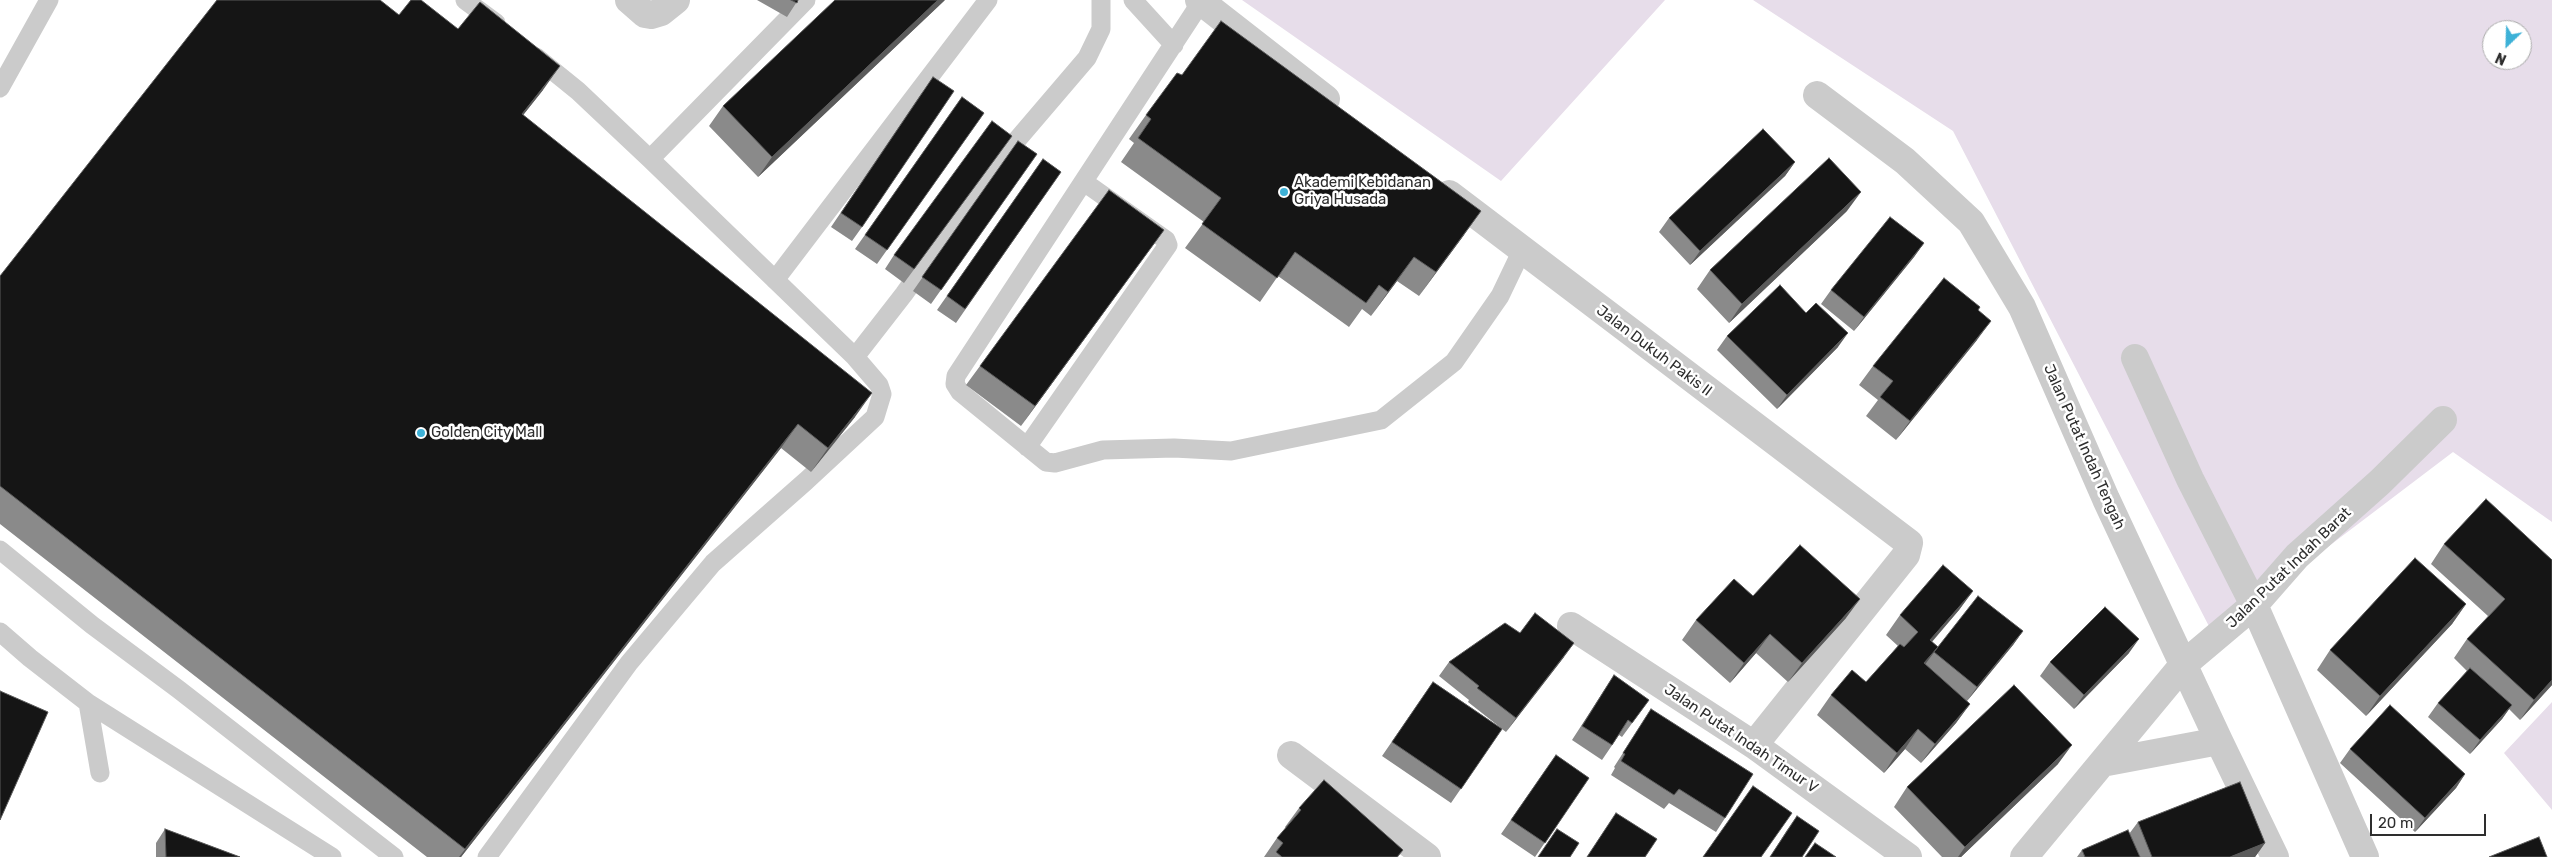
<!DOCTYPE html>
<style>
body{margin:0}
#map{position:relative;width:2552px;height:857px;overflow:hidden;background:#fff;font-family:Rubik,sans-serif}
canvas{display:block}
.north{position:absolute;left:2482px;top:20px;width:50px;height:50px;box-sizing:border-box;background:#fff;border:1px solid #ababab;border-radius:50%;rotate:204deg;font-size:14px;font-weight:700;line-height:20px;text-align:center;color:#2e2e2e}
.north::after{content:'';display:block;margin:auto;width:18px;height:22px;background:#3db1d7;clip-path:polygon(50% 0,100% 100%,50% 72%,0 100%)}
.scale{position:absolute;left:2370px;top:814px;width:116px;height:22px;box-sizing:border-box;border:2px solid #2e2e2e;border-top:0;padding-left:6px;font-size:15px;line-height:18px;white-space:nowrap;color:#2e2e2e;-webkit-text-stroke:4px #fff;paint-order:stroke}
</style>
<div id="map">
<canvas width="2552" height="857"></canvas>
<div class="north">N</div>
<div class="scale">20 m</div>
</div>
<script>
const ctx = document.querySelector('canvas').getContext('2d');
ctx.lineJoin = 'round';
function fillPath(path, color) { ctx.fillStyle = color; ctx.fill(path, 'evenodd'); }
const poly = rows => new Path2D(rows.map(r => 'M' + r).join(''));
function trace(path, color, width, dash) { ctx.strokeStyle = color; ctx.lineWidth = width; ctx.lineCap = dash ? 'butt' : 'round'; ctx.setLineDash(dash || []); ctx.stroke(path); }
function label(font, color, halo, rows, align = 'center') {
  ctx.font = font + ' Rubik,sans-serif'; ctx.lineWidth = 5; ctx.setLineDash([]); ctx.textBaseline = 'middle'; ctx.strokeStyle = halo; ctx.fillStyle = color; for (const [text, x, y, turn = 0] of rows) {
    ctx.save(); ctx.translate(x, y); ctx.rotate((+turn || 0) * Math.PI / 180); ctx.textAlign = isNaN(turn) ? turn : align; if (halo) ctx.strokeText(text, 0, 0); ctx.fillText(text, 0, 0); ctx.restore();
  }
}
fillPath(poly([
 [1242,0,1665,0,1501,181],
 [1753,0,2552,0,2552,522,2453,452,2213,634,1953,131],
 [2492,30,2522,30,2522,60,2492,60],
 [2552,702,2552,810,2504,753]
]), '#e7ddea');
trace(poly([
 [465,0,496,23],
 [1133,0,1174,45],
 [1201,2,956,376,955,384,960,392,1046,462,1055,463,1103,450,1174,448,1231,451,1381,420,1454,362,1500,296,1522,250],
 [0,88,49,0],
 [650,159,806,0],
 [775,280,988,0],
 [855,357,904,294,999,161,1087,58,1101,29,1101,0],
 [1027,447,1168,245,1166,240,1084,182],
 [0,550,92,625,178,689,394,857],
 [0,632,30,658,88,703,100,773],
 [88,703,332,857],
 [487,857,629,663,713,563,806,481,875,417,882,394,879,385,855,357,650,159,578,91,536,57]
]), '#cbcbcb', 19);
trace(poly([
 [629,0,645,14,651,15,661,12,676,0],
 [1199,0,1326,99],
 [1817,95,1905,161,1971,222,2022,307,2106,499,2219,741,2275,857],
 [1449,194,1909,543,1906,555,1754,745],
 [2135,358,2190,479,2254,605,2365,857],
 [1571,626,1754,745,1908,857],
 [1291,755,1427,857],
 [2102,763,2219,741],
 [2024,857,2184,664,2254,605,2297,556,2380,482,2443,420]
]), '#cbcbcb', 28);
fillPath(poly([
 [757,0,798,0,787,17],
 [945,0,758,177,709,126,723,106],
 [399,15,458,29,543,90,523,115,855,417,811,472,781,448,461,857,427,857,0,524,0,276],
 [923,91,862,227,852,241,831,227],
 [962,97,984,113,877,264,855,249],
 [1146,115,1464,235,1419,296,1397,281,1371,316,1362,309,1349,327,1278,276,1260,302,1185,248,1204,222,1121,162,1134,143,1129,139],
 [1018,141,1037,154,931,304,913,291],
 [1002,150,904,283,885,269,894,255],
 [1043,159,1061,172,956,323,937,310],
 [1795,162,1785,176,1690,265,1659,232,1669,218],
 [1847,211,1729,323,1697,289,1710,270],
 [1164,230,1021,426,966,385,980,366],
 [1924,243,1914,257,1854,331,1821,304,1831,290],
 [1978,310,1977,340,1896,440,1866,416,1878,400,1859,385,1873,366],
 [1727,336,1838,347,1777,409,1717,350],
 [2444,544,2552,560,2552,685,2520,720,2509,709,2502,719,2470,754,2428,717,2438,703,2467,671,2454,658,2467,639,2488,616,2431,564],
 [1973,591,1959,610,1932,642,1938,647,2023,631,2013,645,1967,701,1970,704,1956,723,1921,763,1905,749,1884,773,1817,715,1831,695,1866,682,1898,646,1886,635,1900,615],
 [2466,604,2452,624,2366,716,2317,670,2330,650],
 [1846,618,1788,682,1756,653,1730,683,1682,640,1696,620],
 [1520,633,1564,657,1506,732,1502,729,1451,803,1382,756,1433,682,1501,728,1468,702,1469,700,1439,676,1449,662],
 [2129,653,2074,709,2040,676,2050,662],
 [1614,675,1649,700,1622,737,1619,735,1602,760,1572,740],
 [1651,709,1725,818,1716,832,1669,803,1664,809,1611,775,1615,768,1614,767],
 [2350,749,2465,774,2456,788,2415,832,2340,763],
 [1556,755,1589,778,1535,857,1501,834],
 [2058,764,1961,857,1942,857,1894,807,1907,787],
 [1299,808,1403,850,1398,857,1264,857,1277,838,1286,828,1285,827],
 [1797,816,1802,857,1770,857,1787,830],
 [2138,822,2265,843,2255,857,2077,857,2082,850,2129,834],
 [165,829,240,857,156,857,156,843]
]), '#8a8a8a');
fillPath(poly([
 [938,0,945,0,758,177,772,157],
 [560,66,543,90,505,138,522,114],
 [1795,162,1785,176,1690,265,1700,251],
 [1861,192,1847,211,1729,323,1742,304],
 [1481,211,1464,235,1419,296,1436,272],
 [1164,230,1150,249,1021,426,1035,406],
 [1924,243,1914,257,1854,331,1864,317],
 [1414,257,1397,281,1371,316,1388,292],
 [1991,321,1977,340,1896,440,1910,421],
 [1848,333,1838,347,1777,409,1787,395],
 [872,393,855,417,811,472,828,448],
 [798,424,781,448,461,857,459,857],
 [1973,591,1959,610,1916,660,1930,640],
 [1860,599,1846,618,1788,682,1802,663],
 [2466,604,2452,624,2366,716,2380,696],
 [2023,631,2013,645,1967,701,1977,687],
 [1770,634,1756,653,1730,683,1744,663],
 [2139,639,2129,653,2074,709,2084,695],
 [1574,643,1564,657,1506,732,1516,718],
 [1938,647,1924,666,1924,663],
 [2552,680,2552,685,2520,720,2534,700],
 [1970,704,1956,723,1921,763,1935,744],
 [2512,705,2502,719,2470,754,2480,740],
 [1918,729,1905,749,1884,773,1897,753],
 [2072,745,2058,764,1961,857,1958,857,1965,847],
 [2465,774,2456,788,2415,832,2425,818],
 [2265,843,2255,857,2230,857]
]), '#5b5b5b');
const building = poly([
 [217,0,380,0,399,15,411,0,421,0,458,29,480,2,560,66,522,114,872,393,828,448,798,424,465,849,0,486,0,276,217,0],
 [791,0,798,0,797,3,791,0],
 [835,0,938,0,772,157,723,106,835,0],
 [1221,21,1481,211,1436,272,1414,257,1388,292,1379,285,1366,303,1295,252,1277,278,1202,224,1221,198,1138,138,1151,119,1146,115,1177,73,1182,75,1221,21],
 [933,77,954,91,862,227,841,213,933,77],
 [962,97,984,113,887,250,865,235,962,97],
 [992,121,1012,136,914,269,894,255,992,121],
 [1763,129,1795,162,1700,251,1669,218,1763,129],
 [1018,141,1037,154,941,290,922,277,1018,141],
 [1829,158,1861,192,1742,304,1710,270,1829,158],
 [1043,159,1061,172,965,309,947,296,1043,159],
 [1109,190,1164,230,1035,406,980,366,1109,190],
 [1890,217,1924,243,1864,317,1831,290,1890,217],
 [1944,278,1980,307,1978,310,1991,321,1910,421,1880,397,1893,381,1873,366,1944,278],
 [1780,285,1806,313,1816,303,1848,333,1787,395,1727,336,1780,285],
 [2486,499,2552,560,2552,680,2534,700,2467,639,2505,599,2444,544,2486,499],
 [1800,545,1860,599,1802,663,1770,634,1744,663,1696,620,1734,579,1753,596,1800,545],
 [2415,558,2466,604,2380,696,2330,650,2415,558],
 [1943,565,1973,591,1930,640,1938,647,1924,663,1970,704,1935,744,1918,729,1897,753,1831,695,1852,670,1866,682,1900,644,1904,647,1918,632,1900,615,1943,565],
 [1978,596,2023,631,1977,687,1934,652,1978,596],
 [2105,607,2139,639,2084,695,2050,662,2105,607],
 [1535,613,1574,643,1516,718,1477,688,1479,686,1449,662,1505,623,1520,633,1535,613],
 [2470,668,2512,705,2480,740,2438,703,2470,668],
 [1614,675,1649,700,1632,723,1628,720,1612,745,1582,726,1614,675],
 [1433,682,1502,729,1461,789,1392,742,1433,682],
 [2014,685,2072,745,1965,847,1907,787,2014,685],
 [0,691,48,712,0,820,0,691],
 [2390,705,2465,774,2425,818,2350,749,2390,705],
 [1651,709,1753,774,1725,818,1679,789,1674,795,1621,761,1625,754,1623,753,1651,709],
 [1556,755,1589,778,1545,843,1511,820,1556,755],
 [1324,780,1403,850,1397,857,1282,857,1276,852,1283,843,1277,838,1301,810,1299,808,1324,780],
 [2240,782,2265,843,2230,857,2152,857,2138,822,2240,782],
 [1753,786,1792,813,1761,857,1703,857,1753,786],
 [1616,813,1657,839,1645,857,1587,857,1616,813],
 [1797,816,1819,831,1802,857,1770,857,1797,816],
 [165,829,240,857,166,857,165,829],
 [1557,829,1579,843,1570,857,1538,857,1557,829],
 [2128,830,2140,857,2085,857,2082,850,2128,830],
 [2539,837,2547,857,2489,857,2539,837],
 [1815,843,1836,857,1805,857,1815,843]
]);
fillPath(building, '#151515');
trace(building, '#5b5b5b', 1);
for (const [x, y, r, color] of [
 [1284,192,5,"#3db1d7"],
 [421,433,5,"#3db1d7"]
]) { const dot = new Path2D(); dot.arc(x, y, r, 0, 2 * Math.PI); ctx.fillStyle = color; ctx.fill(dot); trace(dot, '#fff', 2); }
label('15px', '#2e2e2e', '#fff', [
 ["Akademi Kebidanan",1294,183],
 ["Griya Husada",1294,200],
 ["Golden City Mall",431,433]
], 'left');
label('15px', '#2e2e2e', '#fff', [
 ["Jalan Dukuh Pakis II",1654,351,37],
 ["Jalan Putat Indah Tengah",2084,447,66],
 ["Jalan Putat Indah Barat",2289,568,-44],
 ["Jalan Putat Indah Timur V",1741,739,34]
]);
</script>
